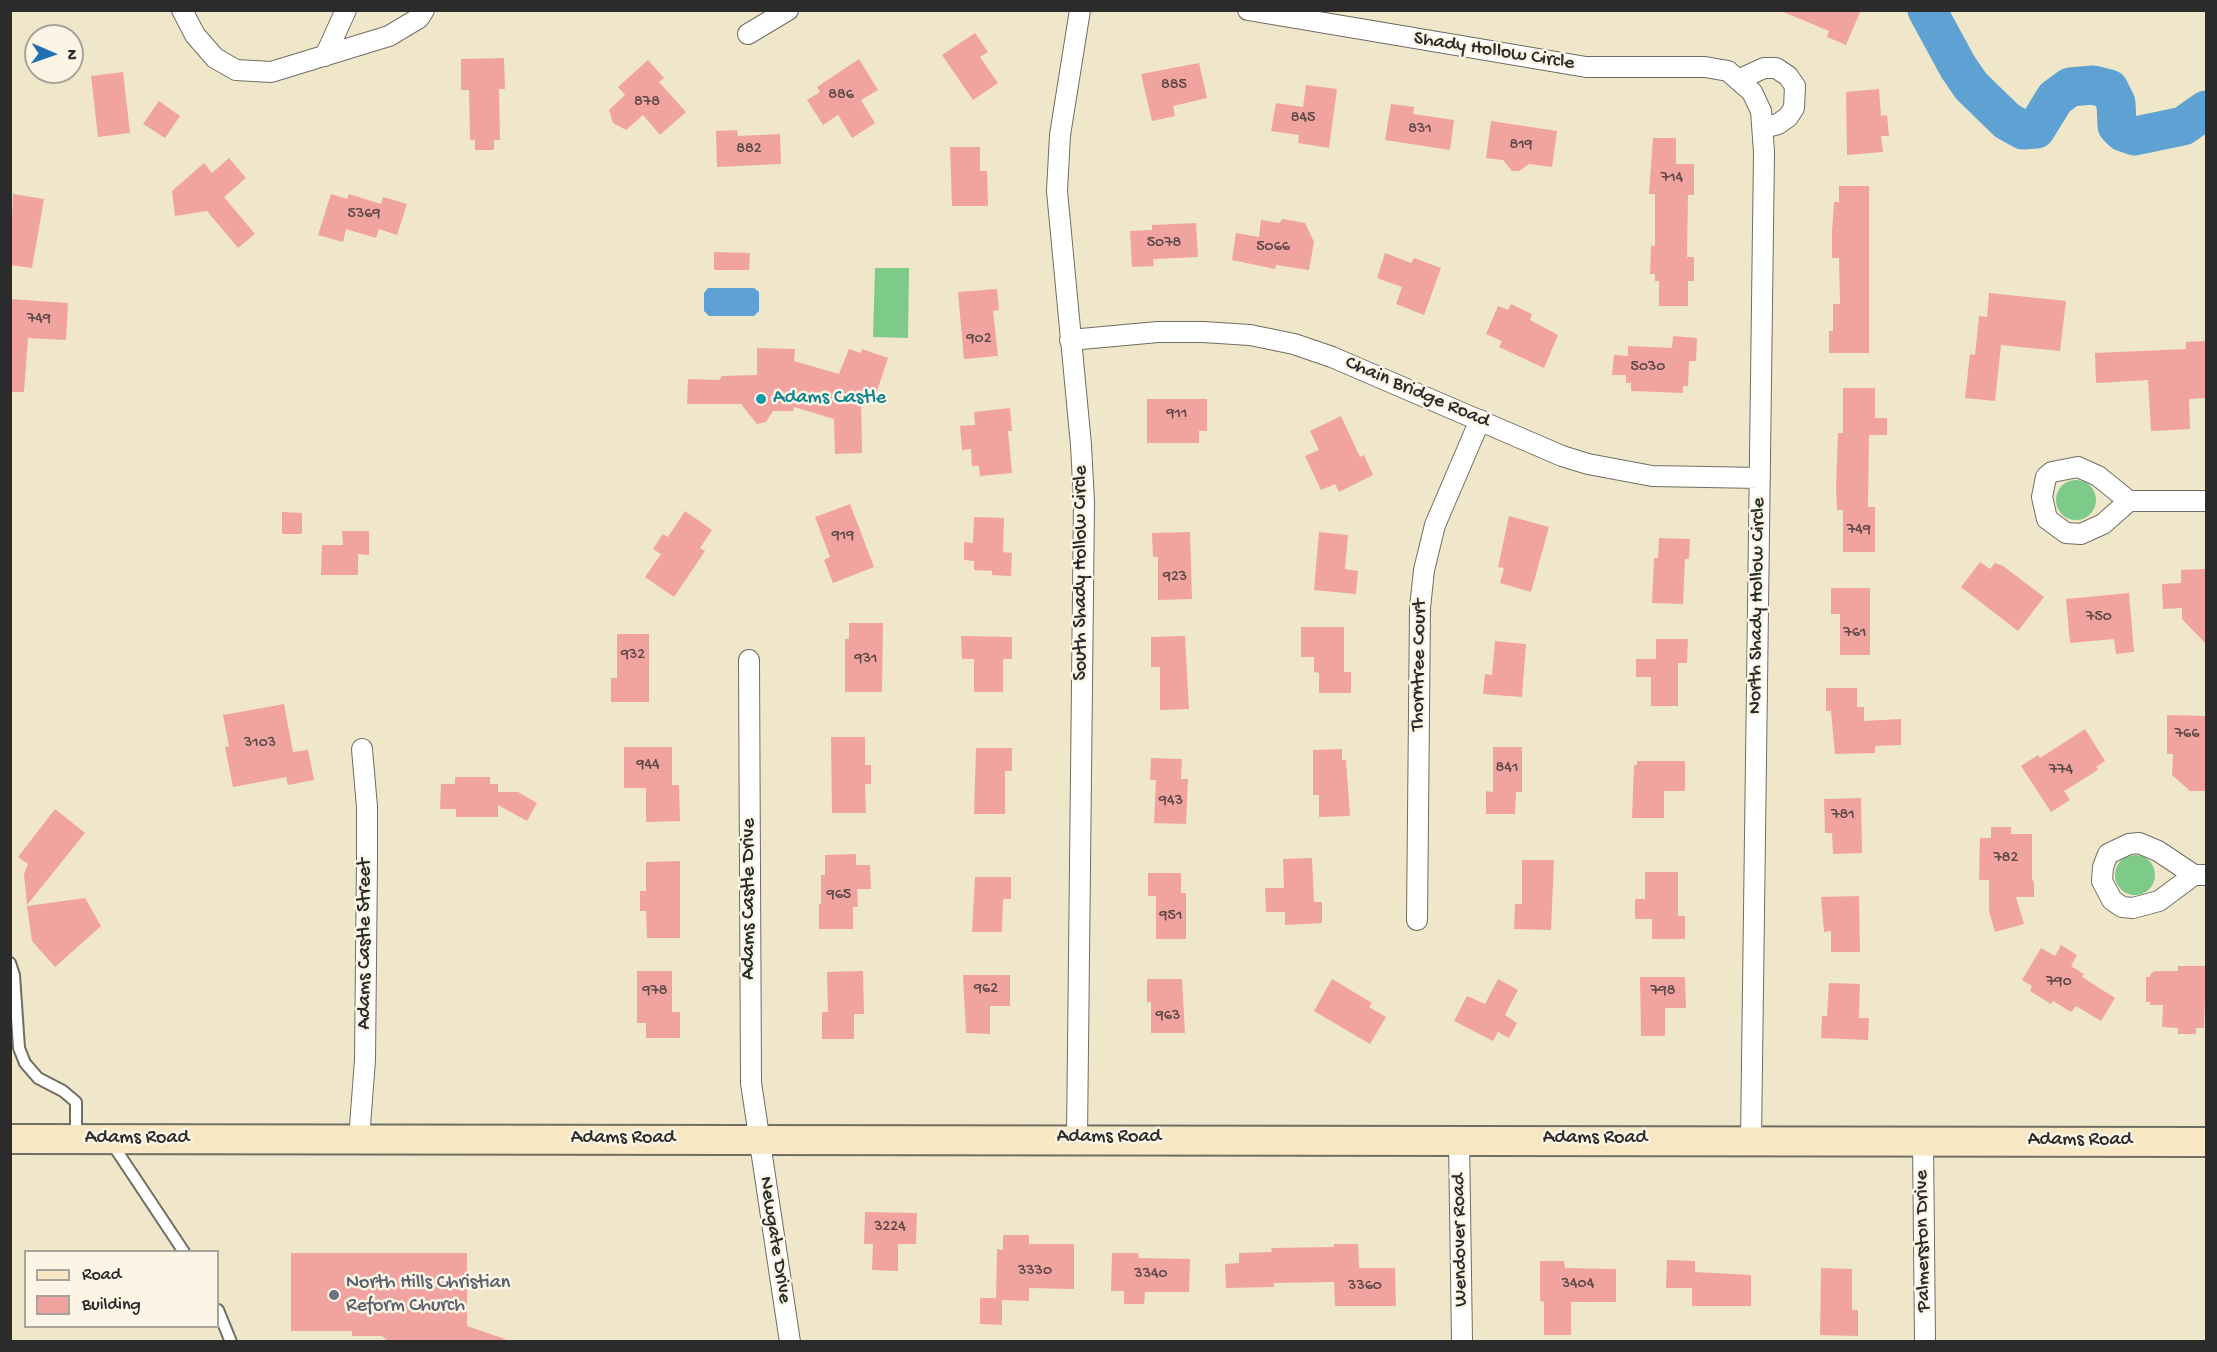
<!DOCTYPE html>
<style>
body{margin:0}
#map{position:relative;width:2217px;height:1352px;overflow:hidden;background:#f0e7cb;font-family:"Gochi Hand",sans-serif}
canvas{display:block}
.frame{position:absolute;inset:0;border:12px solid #2b2b2b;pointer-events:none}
.legend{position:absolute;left:24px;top:1250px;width:195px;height:78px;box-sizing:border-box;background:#fcf5e5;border:2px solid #a8a49b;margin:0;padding:8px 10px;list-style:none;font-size:18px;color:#2b2b2b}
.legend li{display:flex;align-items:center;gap:12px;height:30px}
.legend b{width:30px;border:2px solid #a8a49b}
.north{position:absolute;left:24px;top:24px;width:60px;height:60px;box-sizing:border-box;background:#fcf5e5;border:2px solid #a8a49b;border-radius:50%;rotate:92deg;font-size:16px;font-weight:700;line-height:24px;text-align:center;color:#2b2b2b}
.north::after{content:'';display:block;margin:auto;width:21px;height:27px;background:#1f6fb2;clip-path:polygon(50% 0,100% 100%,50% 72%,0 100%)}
</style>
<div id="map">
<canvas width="2217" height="1352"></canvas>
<div class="frame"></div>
<ul class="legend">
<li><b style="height:8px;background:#f7e8c3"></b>Road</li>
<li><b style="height:16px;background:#f1a39f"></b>Building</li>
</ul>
<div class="north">N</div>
</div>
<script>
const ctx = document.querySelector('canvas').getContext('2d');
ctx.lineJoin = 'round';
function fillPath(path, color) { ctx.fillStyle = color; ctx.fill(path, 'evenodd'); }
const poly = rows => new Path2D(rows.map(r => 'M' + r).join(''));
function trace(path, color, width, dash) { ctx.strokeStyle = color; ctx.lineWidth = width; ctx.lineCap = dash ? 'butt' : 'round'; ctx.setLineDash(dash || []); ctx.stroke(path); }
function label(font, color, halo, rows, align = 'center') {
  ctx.font = font + ' "Gochi Hand",sans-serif'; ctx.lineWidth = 5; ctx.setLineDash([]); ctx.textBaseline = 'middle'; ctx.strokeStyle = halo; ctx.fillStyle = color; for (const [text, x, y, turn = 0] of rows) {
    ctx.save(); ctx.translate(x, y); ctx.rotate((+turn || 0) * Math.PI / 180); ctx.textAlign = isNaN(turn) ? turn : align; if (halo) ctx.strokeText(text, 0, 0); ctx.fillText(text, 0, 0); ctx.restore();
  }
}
fillPath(poly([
 [875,268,909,268,908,338,873,337],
 '2056 500a20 20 0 1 1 40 0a20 20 0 1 1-40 0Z',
 '2115 875a20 20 0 1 1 40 0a20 20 0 1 1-40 0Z'
]), '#7eca89');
fillPath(poly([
 [708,288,754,288,759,292,759,311,754,316,709,316,704,311,704,293]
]), '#5ea2d3');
trace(poly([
 [1927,10,1958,67,1971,86,2007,121,2023,130,2036,129,2055,98,2070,87,2093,85,2109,89,2116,103,2117,126,2123,132,2135,136,2183,126,2206,110]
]), '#5ea2d3', 39);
fillPath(poly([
 [1861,10,1846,45,1827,37,1829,31,1781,11],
 [975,33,988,52,980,57,998,83,973,100,942,55],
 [504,58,505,89,499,89,500,140,494,140,494,150,475,150,475,140,470,140,469,90,461,90,461,59],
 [859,59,878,90,861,100,875,123,852,138,838,115,823,125,807,100,820,92,817,87],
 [648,60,664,78,659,82,686,112,660,135,643,115,626,130,613,123,609,110,625,95,618,87],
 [1199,63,1207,98,1173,106,1175,116,1152,121,1141,74],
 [123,72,130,133,98,137,91,76],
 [1306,85,1337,89,1329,148,1298,143,1299,135,1271,131,1276,103,1303,107],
 [1879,89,1881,116,1887,115,1889,136,1881,136,1883,152,1847,155,1846,92],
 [159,101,180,116,165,138,143,124],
 [1391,104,1414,107,1413,114,1454,120,1450,150,1385,140],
 [1491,121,1557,131,1552,167,1529,164,1519,171,1512,171,1503,160,1486,158],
 [737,130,738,136,780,134,781,164,717,167,716,131],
 [1653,138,1676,138,1676,164,1694,164,1694,195,1688,195,1687,257,1694,257,1694,281,1688,281,1688,306,1659,306,1659,281,1655,281,1655,274,1650,274,1651,246,1655,246,1655,194,1649,194],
 [950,147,980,147,980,171,987,171,988,206,952,206],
 [229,158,246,178,224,197,255,234,238,248,207,211,175,216,172,191,204,163,212,173],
 [1839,186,1869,186,1869,353,1829,353,1829,331,1833,331,1833,304,1840,304,1839,258,1832,258,1832,231,1834,202,1839,202],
 [13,194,44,199,32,268,10,265],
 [331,194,347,199,349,194,381,204,383,197,407,204,397,235,379,229,376,238,346,229,343,242,318,235],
 [1283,219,1305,223,1314,242,1309,270,1276,265,1275,269,1232,260,1236,233,1259,237,1261,220,1279,223],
 [1196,223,1198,257,1153,259,1154,266,1132,267,1130,231,1152,230,1152,225],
 [714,252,750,253,749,270,714,270],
 [1385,253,1411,263,1414,258,1441,268,1424,315,1396,304,1402,287,1377,278],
 [997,289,999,310,993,311,998,356,964,359,958,292],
 [1989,293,2066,301,2060,351,2001,345,1995,401,1965,398,1970,354,1975,355,1979,316,1987,317],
 [10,299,68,303,66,340,28,338,24,392,10,392],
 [1511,304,1532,314,1530,320,1558,335,1544,368,1499,347,1502,341,1486,334,1498,306,1508,310],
 [1673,336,1697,338,1696,361,1689,361,1688,386,1683,386,1683,393,1631,391,1631,383,1626,383,1626,375,1612,375,1614,355,1628,356,1628,346,1672,348],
 [2206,341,2206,398,2189,399,2190,429,2151,431,2148,380,2096,383,2095,353,2186,349,2186,342],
 [757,348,795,349,794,361,839,374,849,349,861,353,862,349,888,358,874,400,861,396,862,453,835,454,834,419,794,407,793,411,773,411,766,422,757,424,741,404,687,404,688,379,719,380,722,376,757,375],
 [1843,388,1875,388,1875,418,1887,418,1887,435,1869,435,1868,507,1875,507,1875,552,1843,552,1843,510,1837,510,1836,487,1838,433,1843,433],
 [1147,399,1207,399,1207,431,1199,431,1199,443,1147,443],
 [1010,408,1012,431,1008,431,1012,473,980,476,979,466,972,466,971,449,962,450,960,426,975,425,974,412],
 [1341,416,1360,457,1364,455,1373,475,1339,492,1335,484,1321,490,1305,456,1319,450,1310,431],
 [850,504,874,567,833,583,824,560,830,557,815,517],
 [685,511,712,530,700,548,705,551,674,597,645,577,661,554,653,549,663,534,668,537],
 [282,512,302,513,302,534,282,534],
 [1509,516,1549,527,1531,592,1500,583,1504,568,1498,567],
 [974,517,1004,518,1003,552,1012,553,1011,576,992,575,992,571,974,570,974,561,964,560,964,542,973,543],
 [342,531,369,531,369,555,358,554,358,575,321,575,322,545,343,545],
 [1190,532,1192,599,1158,600,1158,557,1153,557,1152,533],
 [1319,532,1348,535,1345,569,1358,571,1356,594,1314,590],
 [1659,538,1690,539,1689,559,1685,559,1683,604,1652,603,1654,558,1658,558],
 [1980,562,1990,569,1995,563,2003,566,2044,597,2018,631,1961,587],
 [2206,569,2206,644,2182,619,2182,608,2163,609,2162,584,2181,583,2181,570],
 [1831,588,1870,588,1870,655,1840,655,1840,614,1831,614],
 [2129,593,2134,652,2116,654,2114,639,2070,643,2066,599],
 [849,623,883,623,882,692,845,692,845,639,849,639],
 [1301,627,1344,627,1344,672,1351,672,1351,693,1319,693,1319,673,1314,672,1314,657,1301,657],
 [617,634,649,634,649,702,611,702,611,678,617,678],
 [961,636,1012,637,1012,659,1003,659,1003,692,974,692,974,659,962,659],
 [1185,636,1189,709,1160,710,1160,667,1151,667,1151,637],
 [1656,639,1688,639,1687,663,1678,663,1678,706,1651,706,1651,677,1636,677,1636,659,1656,659],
 [1495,641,1526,644,1522,697,1483,694,1485,674,1492,675],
 [1826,688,1857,688,1857,707,1864,707,1864,721,1901,719,1901,745,1875,746,1875,753,1835,754,1831,711,1826,711],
 [284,704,293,752,308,750,314,780,288,785,286,777,233,787,225,747,229,746,223,715],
 [2167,715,2206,716,2206,791,2190,791,2172,775,2173,754,2167,754],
 [2085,729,2105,761,2096,767,2098,770,2064,791,2070,800,2051,812,2021,766,2038,755,2040,758],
 [831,737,865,737,865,765,871,765,871,784,865,784,866,813,832,813],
 [624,747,672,747,672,785,679,785,680,821,646,822,646,788,624,788],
 [1493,747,1522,747,1522,792,1516,792,1515,814,1486,814,1486,791,1493,792],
 [976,748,1012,748,1012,771,1005,771,1005,814,974,814],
 [1342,749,1342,760,1346,760,1350,816,1319,817,1319,795,1313,795,1313,750],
 [1151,758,1182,759,1181,779,1188,779,1186,824,1154,823,1156,780,1150,780],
 [1637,761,1685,761,1685,791,1664,791,1664,818,1632,818,1634,765,1637,765],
 [455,777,490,777,490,784,498,784,498,792,518,792,537,803,527,821,498,805,498,817,456,817,456,809,440,809,441,784,455,784],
 [1861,798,1862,853,1833,854,1832,833,1825,833,1824,799],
 [55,809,85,833,27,905,24,874,28,864,18,857],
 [1991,827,2011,827,2011,834,2032,834,2032,880,2034,881,2034,897,2016,897,2024,924,1995,932,1989,911,1989,880,1979,880,1980,838,1991,838],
 [856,854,856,865,870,865,871,889,857,889,858,907,853,907,853,929,819,929,819,904,821,904,821,875,825,875,825,855],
 [1312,858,1314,902,1322,902,1322,923,1285,925,1285,912,1266,912,1265,888,1284,888,1283,859],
 [1522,860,1554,860,1551,930,1514,929,1515,904,1522,904],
 [680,861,680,938,647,938,646,911,640,911,640,891,646,891,646,862],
 [1645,872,1678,872,1678,916,1685,916,1685,939,1652,939,1652,919,1635,919,1635,899,1645,899],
 [1148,873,1181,873,1181,893,1186,893,1186,939,1156,939,1156,896,1148,896],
 [975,877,1011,877,1011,899,1003,899,1002,932,972,932],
 [1859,896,1860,952,1831,952,1831,931,1824,932,1821,897],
 [85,898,101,926,55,967,32,941,27,906],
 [2061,945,2077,955,2071,966,2084,974,2082,977,2115,998,2101,1021,2076,1006,2071,1012,2053,1001,2051,1004,2030,991,2032,986,2022,980,2041,948,2055,956],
 [2178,966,2206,966,2204,1028,2196,1028,2196,1034,2178,1034,2178,1028,2162,1027,2163,1005,2150,1005,2150,1002,2146,1002,2146,977,2150,977,2151,973,2155,971,2178,971],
 [637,971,672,971,672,1012,680,1012,680,1038,646,1038,646,1023,637,1023],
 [863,971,864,1014,854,1014,854,1039,822,1039,822,1012,828,1012,827,972],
 [963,975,1010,975,1010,1006,990,1006,990,1034,966,1033],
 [1640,977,1685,977,1686,1008,1665,1008,1665,1036,1641,1036],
 [1147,979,1182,979,1185,1033,1151,1033,1151,1002,1147,1002],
 [1332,979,1372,1003,1369,1007,1386,1017,1370,1044,1314,1011],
 [1498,979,1518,990,1505,1015,1517,1023,1509,1038,1498,1032,1493,1041,1454,1021,1467,996,1485,1004],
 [1829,983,1860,984,1859,1018,1869,1018,1868,1040,1821,1038,1822,1016,1827,1016],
 [865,1212,917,1213,916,1244,898,1244,898,1271,872,1270,873,1244,864,1244],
 [1003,1235,1029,1235,1029,1244,1074,1244,1074,1289,1029,1288,1029,1301,1002,1300,1002,1325,980,1324,980,1298,996,1298,997,1249,1003,1250],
 [1334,1244,1358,1244,1359,1268,1395,1268,1396,1306,1335,1306,1334,1282,1274,1283,1274,1287,1226,1288,1225,1264,1239,1263,1239,1253,1272,1252,1271,1248,1334,1247],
 [291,1253,467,1253,467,1326,505,1339,504,1341,388,1341,382,1336,352,1336,352,1331,291,1331],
 [1112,1253,1138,1253,1139,1258,1190,1259,1189,1292,1145,1292,1144,1304,1124,1304,1124,1291,1111,1291],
 [1667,1260,1695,1261,1695,1272,1751,1275,1751,1306,1692,1306,1692,1288,1666,1288],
 [1540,1261,1564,1261,1565,1268,1616,1269,1616,1302,1571,1302,1571,1335,1544,1335,1544,1302,1540,1301],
 [1821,1268,1852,1269,1852,1310,1858,1310,1858,1336,1820,1335]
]), '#f1a39f');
const lane = poly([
 [10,963,14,975,19,1048,25,1063,38,1078,63,1091,76,1102,76,1139],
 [111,1142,184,1252],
 [218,1310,231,1342]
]);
const street = poly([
 [182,10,195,35,215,58,236,70,271,72,389,36,419,18,424,10],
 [1248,10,1586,67,1705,67,1728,71,1752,92,1761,111,1764,152,1751,1139],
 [748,34,788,10],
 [325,56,346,10],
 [1740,79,1764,68,1776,68,1788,76,1795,86,1794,108,1788,117,1778,124,1763,128],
 [1070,340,1158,332,1203,332,1250,335,1294,344,1332,357,1562,456,1588,464,1652,476,1760,478],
 [2129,501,2103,524,2081,534,2066,533,2047,519,2042,497,2046,477,2052,472,2078,467,2098,476,2129,501,2206,501],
 [749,660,751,1083,790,1342],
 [2194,875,2159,901,2133,908,2122,907,2112,900,2102,881,2103,867,2108,854,2129,844,2139,843,2158,851,2194,875,2206,875],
 [1417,920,1420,608,1424,570,1435,525,1480,420],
 [1077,1138,1084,502,1081,445,1057,191,1060,135,1080,10],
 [359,1139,365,1060,367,860,367,807,362,749],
 [1459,1139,1462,1342],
 [1923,1140,1925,1342]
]);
const secondary = poly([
 [10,1139,2206,1142]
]);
trace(lane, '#706d63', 14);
trace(street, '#706d63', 22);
trace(secondary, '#706d63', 32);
trace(lane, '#fff', 10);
trace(street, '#fff', 20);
trace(secondary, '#f7e8c3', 28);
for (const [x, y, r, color] of [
 [761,399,6,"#0f9aa8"],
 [334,1295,6,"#6b7280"]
]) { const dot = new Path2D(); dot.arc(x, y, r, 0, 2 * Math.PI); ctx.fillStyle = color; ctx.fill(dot); trace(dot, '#fcf5e5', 2); }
label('16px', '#5c4948', null, [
 ["885",1174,86],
 ["886",841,96],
 ["878",647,103],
 ["845",1303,119],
 ["831",1420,130],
 ["819",1521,146],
 ["882",749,150],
 ["714",1672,179],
 ["5369",364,215],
 ["5078",1164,244],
 ["5066",1273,248],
 ["749",39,320],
 ["902",979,340],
 ["5030",1648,368],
 ["911",1177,415],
 ["749",1859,531],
 ["919",843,537],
 ["923",1175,578],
 ["750",2099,618],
 ["761",1855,634],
 ["932",633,656],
 ["931",866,660],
 ["766",2187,735],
 ["3103",260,744],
 ["944",648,766],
 ["841",1507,769],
 ["774",2061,771],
 ["943",1171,802],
 ["781",1843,816],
 ["782",2006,859],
 ["965",839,896],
 ["951",1171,917],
 ["790",2059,983],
 ["962",986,990],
 ["978",655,992],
 ["798",1663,992],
 ["963",1168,1017],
 ["3224",890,1228],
 ["3330",1035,1272],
 ["3340",1151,1275],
 ["3404",1578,1285],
 ["3360",1365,1287]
]);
label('20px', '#2b2b2b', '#fcf5e5', [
 ["Shady Hollow Circle",1494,52,9],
 ["Chain Bridge Road",1417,393,23],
 ["South Shady Hollow Circle",1082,573,-90],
 ["North Shady Hollow Circle",1758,606,-89],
 ["Thorntree Court",1420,665,-89],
 ["Adams Castle Drive",750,899,-90],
 ["Adams Castle Street",366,944,-90],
 ["Adams Road",1109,1138],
 ["Adams Road",137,1139],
 ["Adams Road",623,1139],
 ["Adams Road",1595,1139],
 ["Adams Road",2080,1141],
 ["Newgate Drive",774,1240,81],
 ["Wendover Road",1461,1240,-91],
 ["Palmerston Drive",1924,1241,-91]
]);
label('20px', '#0d838f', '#fcf5e5', [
 ["Adams Castle",773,399]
], 'left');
label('20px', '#5b616d', '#fcf5e5', [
 ["North Hills Christian",346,1284],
 ["Reform Church",346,1307]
], 'left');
</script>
